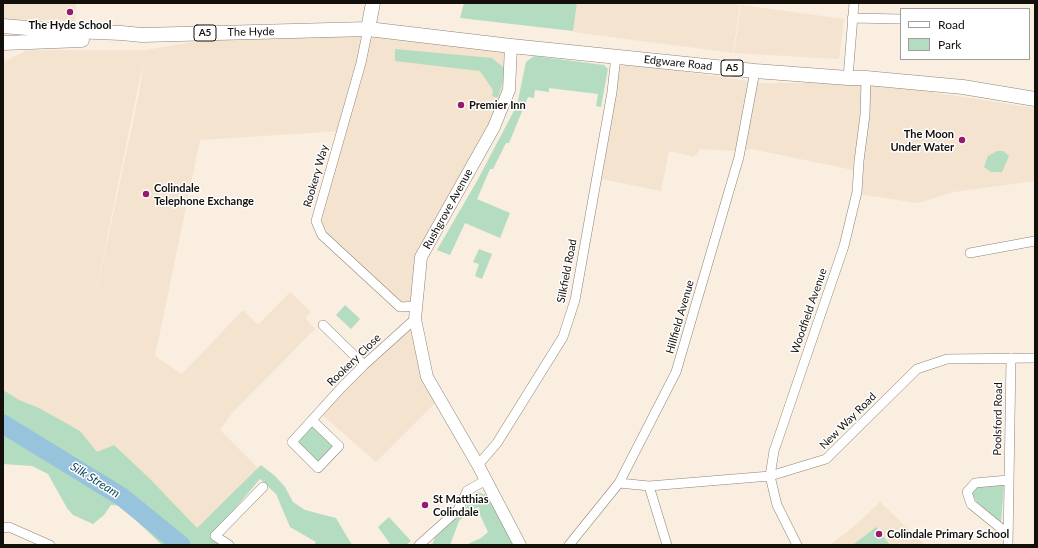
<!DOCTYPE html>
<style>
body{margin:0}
#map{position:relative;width:1038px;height:548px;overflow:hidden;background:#f9eee0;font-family:Lato,sans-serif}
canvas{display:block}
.frame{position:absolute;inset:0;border:4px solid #130f0b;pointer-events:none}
.legend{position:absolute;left:900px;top:8px;width:130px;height:52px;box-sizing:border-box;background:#fff;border:1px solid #a19f9d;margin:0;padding:5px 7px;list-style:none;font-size:12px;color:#130f0b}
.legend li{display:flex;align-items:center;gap:8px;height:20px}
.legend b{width:20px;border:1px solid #a19f9d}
</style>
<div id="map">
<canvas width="1038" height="548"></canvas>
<div class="frame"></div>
<ul class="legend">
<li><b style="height:5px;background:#fff"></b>Road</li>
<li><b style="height:11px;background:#b4dcc0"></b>Park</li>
</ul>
</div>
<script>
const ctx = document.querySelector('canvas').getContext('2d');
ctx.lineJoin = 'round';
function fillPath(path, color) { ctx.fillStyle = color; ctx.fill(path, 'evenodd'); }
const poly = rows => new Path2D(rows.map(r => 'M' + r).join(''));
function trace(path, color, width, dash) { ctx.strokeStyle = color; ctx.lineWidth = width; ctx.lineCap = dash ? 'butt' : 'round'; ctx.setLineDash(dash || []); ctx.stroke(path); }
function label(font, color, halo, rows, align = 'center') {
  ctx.font = font + ' Lato,sans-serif'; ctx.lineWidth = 3; ctx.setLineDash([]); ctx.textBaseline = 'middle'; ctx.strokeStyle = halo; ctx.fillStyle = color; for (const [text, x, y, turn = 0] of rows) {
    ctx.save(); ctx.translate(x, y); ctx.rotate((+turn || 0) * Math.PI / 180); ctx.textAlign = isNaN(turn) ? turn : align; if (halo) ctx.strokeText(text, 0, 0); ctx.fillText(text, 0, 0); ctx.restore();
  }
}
fillPath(poly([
 [3,3,76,3,75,21,3,19],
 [577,3,726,3,740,5,733,53,573,32],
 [741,5,844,19,839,59,734,53],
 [358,28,512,46,509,89,421,258,415,306,401,307,321,234,316,221,341,131,200,140,155,356,182,374,243,310,258,325,290,292,311,312,305,318,315,329,233,412,220,430,260,470,196,533,3,403,3,62,28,50,146,50,253,32],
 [144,58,139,94,89,326],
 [625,63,761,83,848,83,890,86,1035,108,1035,181,954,192,918,203,857,194,858,171,752,149,733,151,700,149,694,157,669,151,661,191,602,179,619,68],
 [415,319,439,399,376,462,319,412],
 [880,502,925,545,830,545,858,523]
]), '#f3e3cf');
fillPath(poly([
 [464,3,577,3,573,31,460,18],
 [395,49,492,58,504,68,503,81,498,98,492,96,493,90,480,71,395,61],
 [534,56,604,65,608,69,601,107,596,106,598,94,549,88,549,92,535,90,534,98,528,97,509,143,506,143,493,169,490,169,477,199,510,213,500,238,465,223,450,255,437,250,477,181,517,105,526,62],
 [997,151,1003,151,1009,156,1002,172,991,172,984,167,988,156],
 [479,249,492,254,482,279,475,276,479,264,473,262],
 [345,305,360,319,351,329,336,315],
 [3,390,19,400,39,408,80,431,97,452,114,445,151,480,197,528,261,465,275,476,285,487,293,502,305,510,336,518,352,545,314,545,316,542,290,527,276,494,260,479,211,537,220,545,162,545,121,506,111,505,104,515,93,524,73,515,67,508,48,474,32,466,3,464],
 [313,425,335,447,319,464,296,443],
 [1004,484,1001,523,977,502,971,493,979,485],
 [477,492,486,495,514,543,511,545,466,545,481,538,488,532,480,515,479,507,468,513,459,521,450,545,432,545,436,535,467,506],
 [389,517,411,541,406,545,391,545,378,527],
 [876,527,890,545,853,545]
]), '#b4dcc0');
trace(poly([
 [3,424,122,497,181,545]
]), '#97c3dc', 19);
const street = poly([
 [852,18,901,19],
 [368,29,361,63,316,221,322,235,400,307,416,306],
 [848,78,854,3],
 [970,253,1035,241],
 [323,325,364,365],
 [312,420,339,446,318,468,292,442,341,388,364,365,415,319],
 [478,465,497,443,563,337,575,300,612,92,616,56],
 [619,483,649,486,770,476,826,459,917,369,947,359,1035,358],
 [649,486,667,545],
 [3,528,9,527,50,545],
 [1008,534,971,504,967,492,975,483,1008,480],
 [229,545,215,536,263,487],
 [419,545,458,510,467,491,486,480],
 [569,545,619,483,676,372,739,157,755,71],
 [797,545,777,505,770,476,774,451,844,246,857,192,859,161,865,115,866,78],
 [1008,545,1011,358]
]);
const secondary = poly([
 [511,46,509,90,494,127,421,257,415,319,427,377,478,465,520,545]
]);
const primary = poly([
 [3,26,50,30,121,33,142,35,368,29,511,46,755,71,848,78,866,78,963,87,1035,99],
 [368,29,373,3],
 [3,43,82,40]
]);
trace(street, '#8e8478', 10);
trace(secondary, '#8e8478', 13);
trace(primary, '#8e8478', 15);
trace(street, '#fff', 9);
trace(secondary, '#fff', 12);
trace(primary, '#fff', 14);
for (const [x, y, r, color] of [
 [70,12,4,"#99196f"],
 [461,105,4,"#99196f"],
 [962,140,4,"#99196f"],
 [146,194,4,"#99196f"],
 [425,505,4,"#99196f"],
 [879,534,4,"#99196f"]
]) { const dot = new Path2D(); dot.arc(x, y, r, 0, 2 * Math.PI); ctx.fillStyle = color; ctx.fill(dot); trace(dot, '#fff', 1.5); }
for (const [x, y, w] of [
 [205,33,22],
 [732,68,22]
]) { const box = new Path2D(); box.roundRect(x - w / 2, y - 8, w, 16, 3); ctx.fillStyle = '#fff'; ctx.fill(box); trace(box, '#130f0b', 1); }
label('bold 10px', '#130f0b', null, [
 ["A5",205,33],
 ["A5",732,68]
]);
label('bold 11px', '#130f0b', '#fff', [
 ["The Hyde School",70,25,"center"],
 ["Premier Inn",469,105],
 ["The Moon",954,134,"right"],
 ["Under Water",954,147,"right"],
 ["Colindale",154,188],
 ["Telephone Exchange",154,201],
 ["St Matthias",433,499],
 ["Colindale",433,512],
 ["Colindale Primary School",887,534]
], 'left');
label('11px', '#130f0b', '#fff', [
 ["The Hyde",251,32,-1],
 ["Edgware Road",678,63,6],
 ["Rookery Way",316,176,-74],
 ["Rushgrove Avenue",448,209,-61],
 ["Silkfield Road",567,271,-79],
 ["Woodfield Avenue",809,311,-71],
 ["Hillfield Avenue",680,317,-74],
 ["Rookery Close",354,360,-44],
 ["Poolsford Road",998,419,-89],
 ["New Way Road",848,421,-45]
]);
label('italic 12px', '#0d4760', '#fff', [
 ["Silk Stream",95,480,32]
]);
</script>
